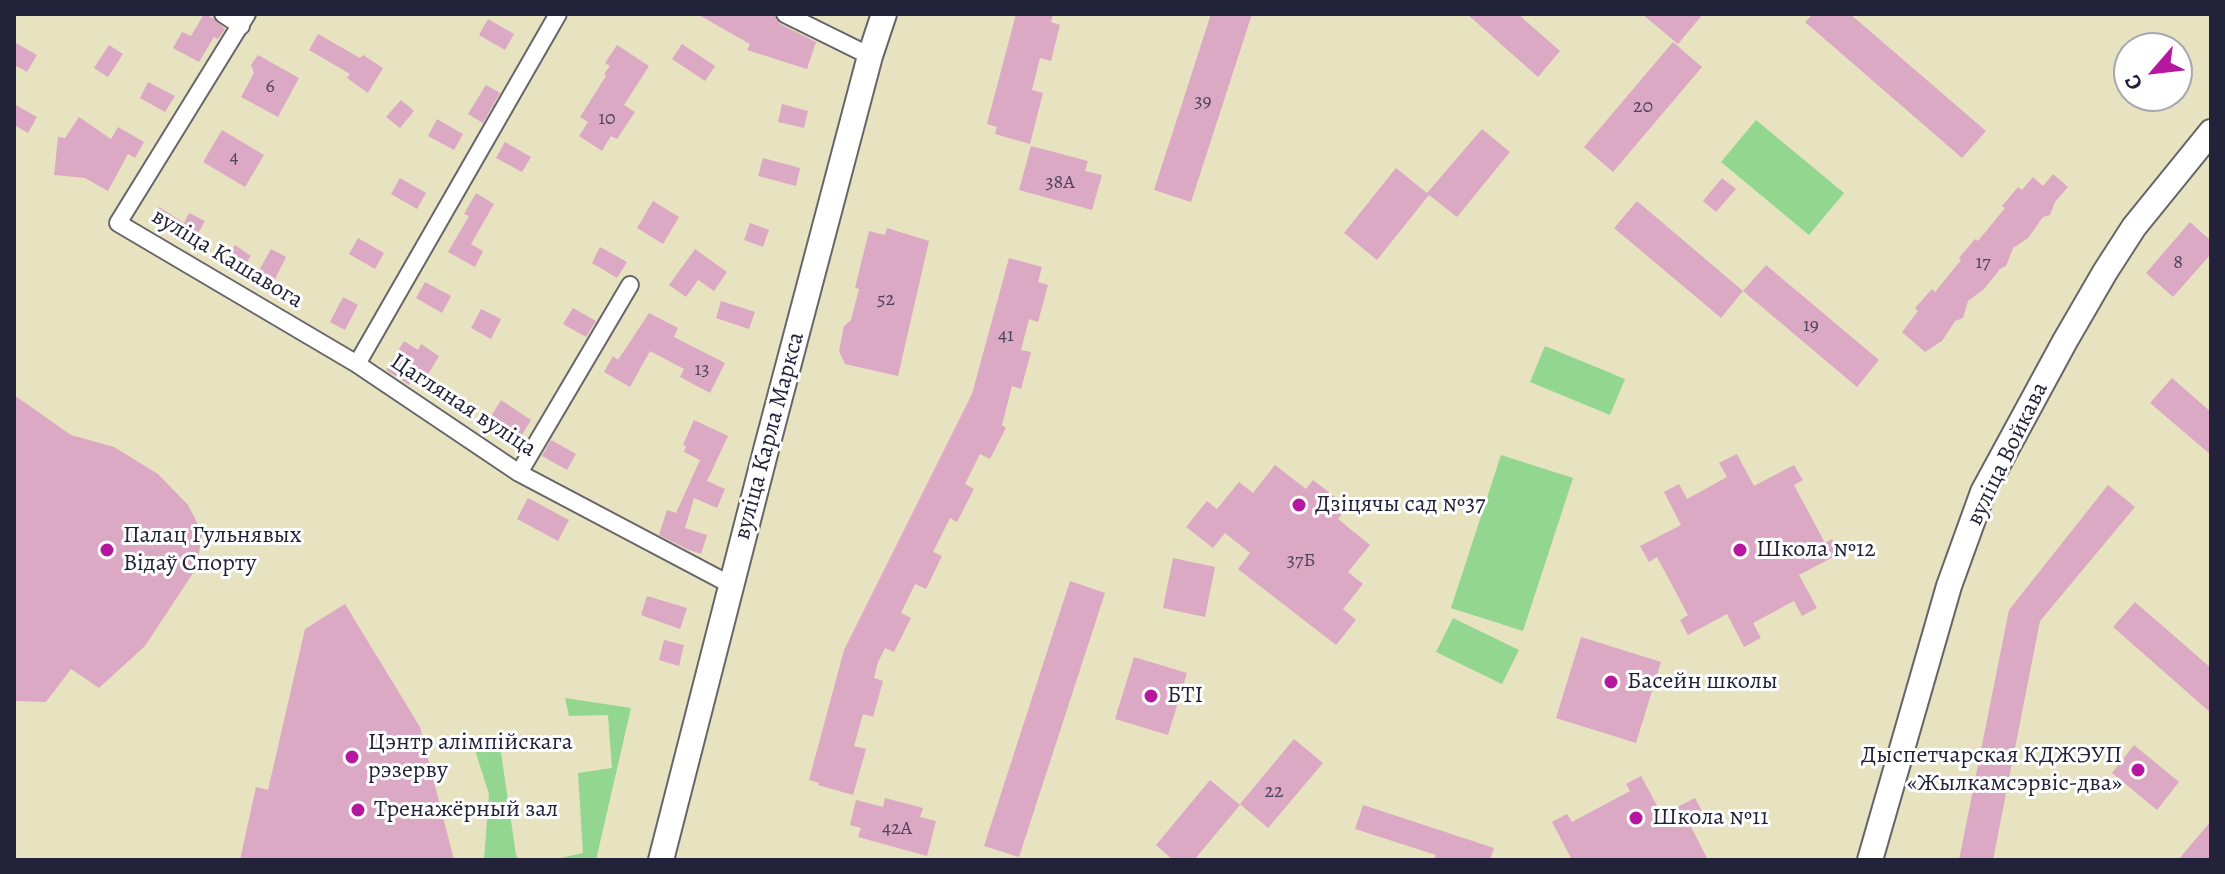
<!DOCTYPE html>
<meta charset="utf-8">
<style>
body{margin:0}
#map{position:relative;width:2225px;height:874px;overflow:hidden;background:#e7e2c0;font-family:Alegreya,serif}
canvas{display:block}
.frame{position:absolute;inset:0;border:16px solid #22223b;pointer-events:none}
.north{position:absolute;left:2113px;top:32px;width:80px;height:80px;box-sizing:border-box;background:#fff;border:2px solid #a7a7b1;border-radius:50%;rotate:242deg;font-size:22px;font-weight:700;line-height:32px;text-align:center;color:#22223b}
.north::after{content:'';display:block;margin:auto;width:28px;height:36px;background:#b5179e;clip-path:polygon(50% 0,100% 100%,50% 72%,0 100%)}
</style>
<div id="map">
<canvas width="2225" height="874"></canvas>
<div class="frame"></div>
<div class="north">С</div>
</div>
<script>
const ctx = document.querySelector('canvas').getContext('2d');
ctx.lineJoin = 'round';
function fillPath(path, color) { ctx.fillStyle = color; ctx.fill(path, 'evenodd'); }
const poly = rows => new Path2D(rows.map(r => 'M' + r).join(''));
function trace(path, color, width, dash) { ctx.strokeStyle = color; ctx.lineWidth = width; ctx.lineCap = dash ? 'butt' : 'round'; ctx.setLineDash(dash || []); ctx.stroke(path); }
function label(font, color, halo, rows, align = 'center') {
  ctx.font = font + ' Alegreya,serif'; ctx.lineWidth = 6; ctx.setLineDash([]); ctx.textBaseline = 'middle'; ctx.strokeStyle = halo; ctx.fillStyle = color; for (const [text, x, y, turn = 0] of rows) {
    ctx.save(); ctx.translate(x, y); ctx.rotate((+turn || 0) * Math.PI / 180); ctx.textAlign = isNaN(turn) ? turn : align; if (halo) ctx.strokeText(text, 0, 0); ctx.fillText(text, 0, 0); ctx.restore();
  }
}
fillPath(poly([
 [1756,120,1844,193,1809,235,1721,162],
 [1545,346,1625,379,1610,415,1530,382],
 [1501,455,1573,478,1523,631,1451,608],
 [1453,618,1519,650,1502,684,1436,652],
 [565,698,631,708,596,860,552,860,583,853,578,773,612,768,608,715,569,716],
 [500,746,516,855,518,860,484,860,489,794,474,747]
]), '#92d68f');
fillPath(poly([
 [204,14,213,18,225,29,218,39,214,37,199,62,173,48,182,32,191,36],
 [697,14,774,14,776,19,780,24,816,42,807,69,747,50,750,44],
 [1016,14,1053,14,1051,22,1060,25,1051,61,1040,58,1032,90,1043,93,1030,144,995,134,997,127,987,124],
 [1211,14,1252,14,1191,202,1154,190],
 [1467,14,1518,14,1560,51,1538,77],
 [1642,14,1703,14,1678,44],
 [1813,14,1850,14,1986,131,1962,158,1805,22],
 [488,19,514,34,505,50,479,35],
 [318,34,360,58,363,55,383,68,368,93,347,78,350,74,309,50],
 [14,42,37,55,27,72,14,65],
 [1673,42,1702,67,1613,172,1584,147],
 [682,44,715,66,705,81,672,59],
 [109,45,123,54,108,77,94,68],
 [617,45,649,66,624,105,635,112,617,139,611,136,602,151,579,136,588,122,580,117,606,76,604,74,610,66,605,63],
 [258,55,299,78,278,117,241,97,254,73,251,65],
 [148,82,175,96,165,112,140,98],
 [486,85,500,93,483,123,468,114],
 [401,100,414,111,400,128,386,117],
 [14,104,37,117,28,133,14,125],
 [782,104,808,111,804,128,778,122],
 [79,117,111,139,118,127,144,142,135,158,128,154,108,191,85,178,54,175,58,137,65,138],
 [437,119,463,134,454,150,428,136],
 [1482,129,1510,152,1457,217,1429,195,1377,260,1344,233,1396,168,1427,193],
 [222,130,264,155,245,187,203,162],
 [505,142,531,157,522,172,496,158],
 [1031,146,1088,161,1085,171,1102,175,1092,210,1019,190],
 [763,158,800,168,796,186,758,176],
 [2053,174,2068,187,2055,202,2050,215,2043,217,2028,238,2013,248,2006,266,2000,269,1984,289,1968,301,1963,318,1955,321,1942,341,1925,352,1902,332,1918,311,1915,308,1932,289,1935,292,1961,260,1959,258,1975,239,1978,241,2005,208,2002,206,2018,187,2022,190,2033,177,2043,186],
 [400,178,426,193,417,209,391,194],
 [1722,178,1736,189,1716,212,1703,201],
 [476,193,494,204,471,244,483,251,475,267,448,252,469,216,464,214],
 [653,201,679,217,663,244,637,228],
 [1637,201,1743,291,1721,318,1614,228],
 [159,207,184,223,189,213,205,221,191,246,151,219],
 [2190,222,2211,241,2211,254,2173,297,2146,273],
 [750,223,769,230,763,247,744,240],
 [887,228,929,241,898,376,845,364,839,351,844,326,851,320,859,289,855,288,869,231,885,235],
 [358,238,384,253,375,269,349,254],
 [235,245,251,256,239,273,223,262],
 [600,247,627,262,617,278,592,263],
 [271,249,286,257,273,283,257,274],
 [695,249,727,272,714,291,698,280,686,297,669,285],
 [1009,258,1042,267,1038,282,1048,285,1038,322,1029,319,1021,350,1031,352,1021,389,1012,386,1002,425,1006,428,990,459,980,454,965,484,974,489,957,522,950,518,933,552,942,556,926,589,915,584,901,613,911,618,894,652,885,648,878,662,874,678,883,681,873,717,863,714,854,746,866,749,853,795,818,785,819,783,809,780,844,650,972,394],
 [1766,265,1879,360,1857,387,1743,291],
 [425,282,451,296,442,313,416,298],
 [343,297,358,305,345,330,330,322],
 [721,301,755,312,749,329,716,318],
 [573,308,596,321,586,337,563,324],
 [481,309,501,319,491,339,471,328],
 [649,313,678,328,674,337,725,363,710,393,680,377,684,369,650,351,630,387,604,372,613,356,618,360],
 [404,341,418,350,421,344,439,356,426,378,416,372,409,385,386,370],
 [2172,378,2211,412,2211,455,2150,403],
 [14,395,71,435,114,447,158,474,188,505,202,532,197,567,145,646,99,688,71,669,46,702,14,701],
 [501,400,531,420,516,445,485,426],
 [694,420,728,436,707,481,725,489,717,508,694,498,685,528,707,535,701,554,689,550,659,535,667,510,676,513,700,460,684,452,686,446,683,445],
 [551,440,576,454,567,470,542,456],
 [1737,454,1754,486,1794,465,1803,480,1794,485,1825,543,1832,539,1839,554,1799,575,1817,608,1802,616,1794,601,1753,623,1761,638,1744,647,1727,614,1688,635,1680,620,1688,615,1657,557,1649,562,1640,546,1681,525,1664,492,1679,484,1687,499,1727,477,1719,463],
 [1275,465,1306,489,1313,480,1348,507,1338,519,1370,545,1348,572,1363,584,1343,609,1356,620,1336,645,1238,569,1250,553,1225,533,1213,548,1186,527,1207,501,1217,509,1239,482,1253,493],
 [2108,485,2135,507,2040,621,1993,860,1959,860,2009,610],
 [528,498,569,520,558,541,517,519],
 [1173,558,1215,567,1205,617,1163,608],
 [1070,581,1105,593,1019,857,984,846],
 [647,596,687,608,680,629,641,615],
 [2135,602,2211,668,2211,713,2113,627],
 [345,604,420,727,454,860,240,860,256,787,268,790,305,629],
 [1581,637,1661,662,1636,743,1556,718],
 [664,640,684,645,679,666,659,660],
 [1134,657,1187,673,1168,735,1115,719],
 [1294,739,1323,763,1268,828,1240,804],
 [2134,745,2179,782,2157,810,2112,773],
 [1641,776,1662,815,1695,798,1703,813,1688,821,1708,860,1572,860,1552,822,1567,814,1572,822,1630,791,1626,784],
 [1210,780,1240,805,1194,860,1173,860,1156,845],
 [885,798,923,808,920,817,936,821,927,856,858,837,861,828,850,825,856,800,883,807],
 [1363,805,1494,848,1490,860,1434,860,1436,855,1355,829],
 [2211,821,2211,860,2178,860]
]), '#dca9c4');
const street = poly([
 [223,14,241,26],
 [247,14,118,223,357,364],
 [558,14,357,364,519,473,731,585],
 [785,14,870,56],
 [519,473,630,285]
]);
const secondary = poly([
 [661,860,766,450,870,56,884,14],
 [1870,860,1949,586,1983,492,2065,341,2105,272,2134,227,2211,132]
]);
trace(street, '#67656a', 20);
trace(secondary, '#67656a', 28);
trace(street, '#fff', 16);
trace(secondary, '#fff', 24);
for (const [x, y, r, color] of [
 [1299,505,8,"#b5179e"],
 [107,550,8,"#b5179e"],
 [1740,550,8,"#b5179e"],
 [1611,682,8,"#b5179e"],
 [1151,696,8,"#b5179e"],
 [352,757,8,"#b5179e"],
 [2138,770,8,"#b5179e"],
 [358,810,8,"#b5179e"],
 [1636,818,8,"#b5179e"]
]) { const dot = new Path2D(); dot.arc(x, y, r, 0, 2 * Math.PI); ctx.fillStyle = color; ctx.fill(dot); trace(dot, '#fff', 3); }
label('20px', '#50445d', null, [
 ["6",270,87],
 ["39",1203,102],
 ["20",1643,107],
 ["10",607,119],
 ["4",234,158],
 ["38А",1060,183],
 ["17",1983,263],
 ["8",2178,263],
 ["52",886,300],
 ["19",1811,326],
 ["41",1006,336],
 ["13",702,370],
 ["37Б",1301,561],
 ["22",1274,792],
 ["42А",897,829]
]);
label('24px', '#22223b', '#fff', [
 ["вуліца Кашавога",227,259,31],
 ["Цагляная вуліца",463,406,33],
 ["вуліца Карла Маркса",770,436,-75],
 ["вуліца Войкава",2008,454,-64]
]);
label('24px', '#22223b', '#fff', [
 ["Дзіцячы сад №37",1315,505],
 ["Палац Гульнявых",123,536],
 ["Відаў Спорту",123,564],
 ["Школа №12",1756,550],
 ["Басейн школы",1627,682],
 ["БТІ",1167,696],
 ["Цэнтр алімпійскага",368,743],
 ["рэзерву",368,771],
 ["Дыспетчарская КДЖЭУП",2122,756,"right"],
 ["«Жылкамсэрвіс-два»",2122,784,"right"],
 ["Тренажёрный зал",374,810],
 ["Школа №11",1652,818]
], 'left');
</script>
